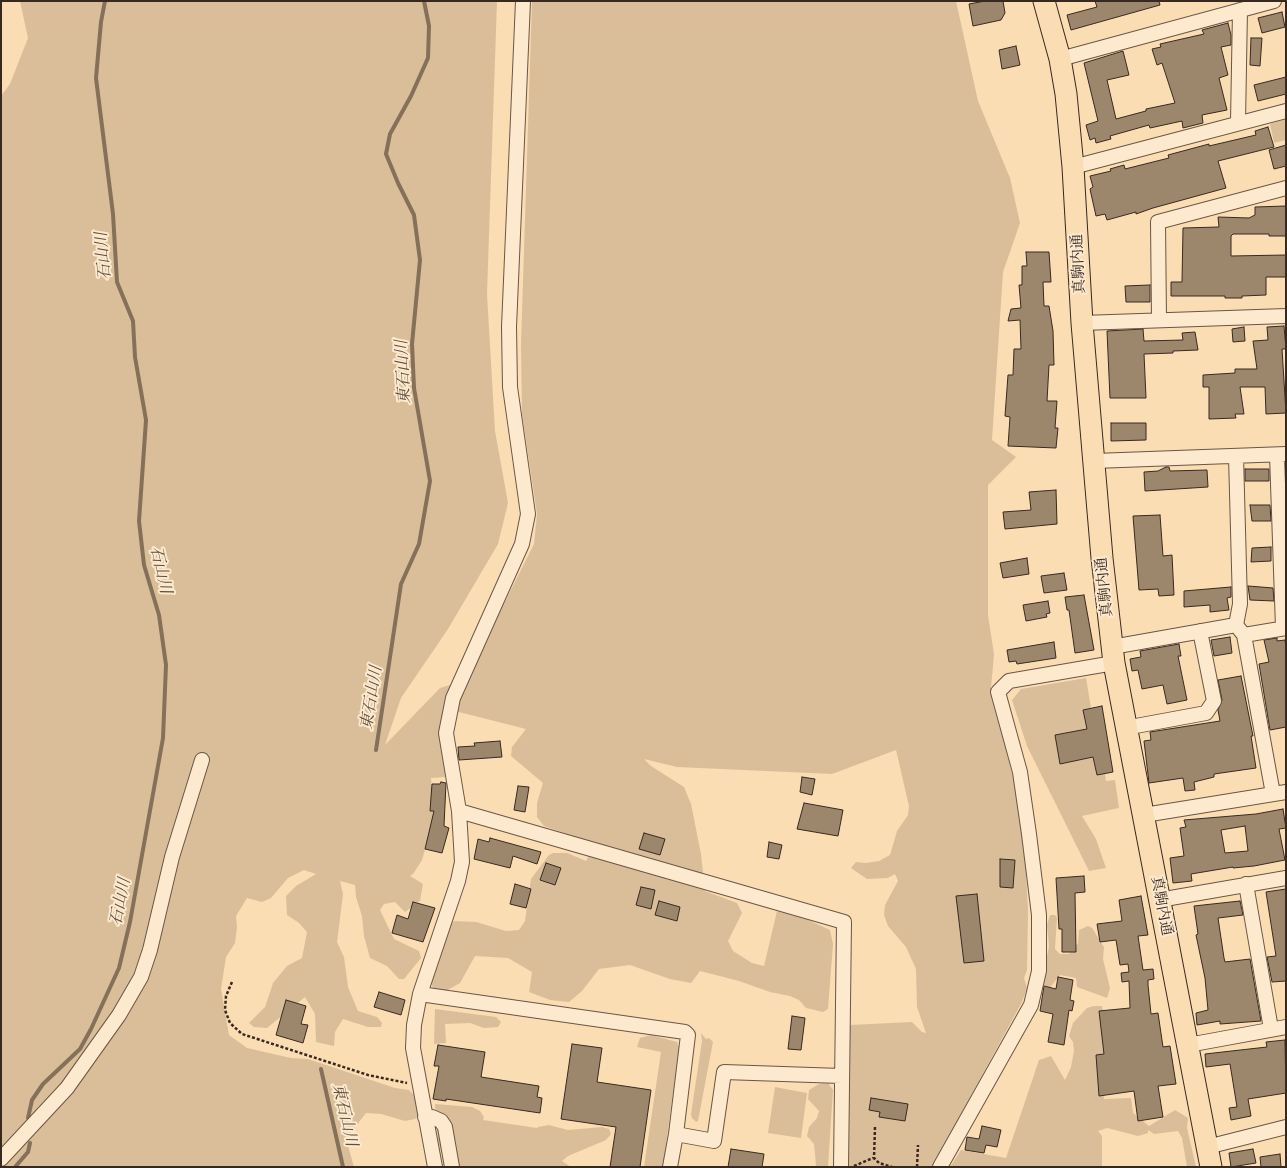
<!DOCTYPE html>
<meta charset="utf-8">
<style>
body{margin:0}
#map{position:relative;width:1287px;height:1168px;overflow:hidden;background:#fbddb3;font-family:Alegreya,serif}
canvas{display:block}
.frame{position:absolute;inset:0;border:2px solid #382920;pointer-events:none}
</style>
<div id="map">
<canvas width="1287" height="1168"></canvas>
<div class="frame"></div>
</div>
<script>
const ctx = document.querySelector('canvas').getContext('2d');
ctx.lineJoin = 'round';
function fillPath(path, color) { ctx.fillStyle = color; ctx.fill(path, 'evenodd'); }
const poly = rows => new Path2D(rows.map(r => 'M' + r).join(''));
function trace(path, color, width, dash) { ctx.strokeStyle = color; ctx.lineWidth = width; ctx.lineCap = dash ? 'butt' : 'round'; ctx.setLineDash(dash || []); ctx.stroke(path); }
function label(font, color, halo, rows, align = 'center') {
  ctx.font = font + ' Alegreya,"Noto Serif JP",serif'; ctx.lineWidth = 4; ctx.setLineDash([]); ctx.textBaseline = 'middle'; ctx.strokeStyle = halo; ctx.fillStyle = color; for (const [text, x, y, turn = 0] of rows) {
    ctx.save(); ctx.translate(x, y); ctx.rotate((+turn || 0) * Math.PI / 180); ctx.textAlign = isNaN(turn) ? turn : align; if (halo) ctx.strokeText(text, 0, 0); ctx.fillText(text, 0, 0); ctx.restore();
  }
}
fillPath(poly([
 [20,1,497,1,487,294,495,431,508,503,498,544,448,629,401,698,385,745,440,688,450,685,454,689,449,768,445,777,431,778,434,818,422,860,413,874,410,876,423,884,420,901,405,912,395,902,384,904,380,910,394,939,419,951,421,958,404,979,399,979,387,966,370,958,364,936,362,916,356,897,355,885,340,881,343,894,337,942,344,957,348,987,358,1011,377,1017,382,1023,381,1027,368,1027,343,1019,335,1032,334,1046,316,1042,315,1014,305,997,267,1028,254,1027,249,1023,265,1007,273,983,287,966,302,958,307,932,299,923,287,915,286,896,296,886,316,874,304,870,288,878,271,898,262,902,247,898,236,916,237,927,235,943,226,957,221,989,229,1035,247,1048,291,1058,308,1059,395,1088,409,1090,414,1095,418,1107,419,1115,415,1119,405,1121,381,1114,366,1113,346,1139,354,1167,1,1167,1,96,10,84,28,38],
 [532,1,956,1,978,101,1010,178,1020,223,1003,272,992,440,1016,457,988,485,988,615,994,654,991,688,1014,782,1025,851,1028,911,1027,970,1024,978,1027,988,1022,1002,932,1167,847,1167,849,1029,850,1025,912,1022,922,1032,926,1033,917,1007,916,969,906,947,888,926,884,915,885,905,898,881,895,874,888,878,867,879,851,868,856,862,866,863,879,861,890,855,897,831,908,815,909,806,896,750,832,774,677,767,644,759,651,766,684,787,691,804,701,854,705,891,737,903,742,913,728,941,733,951,752,963,764,966,777,911,806,919,830,930,833,944,828,1009,823,1012,806,1008,799,1000,790,996,770,992,739,981,700,971,691,983,670,979,630,965,599,969,582,991,569,1002,550,1000,529,992,532,972,508,958,475,956,460,983,444,992,433,988,431,982,446,930,454,921,476,922,506,931,519,930,525,921,531,879,549,855,553,853,567,853,586,861,596,844,544,826,537,817,537,803,543,783,511,756,512,747,526,729,455,711,458,695,534,544,537,514,522,414,521,344],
 [1286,119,1286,140,1274,143,1270,124],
 [1086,678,1091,708,1083,710,1087,729,1055,735,1060,764,1093,757,1097,775,1105,773,1106,781,1115,780,1119,808,1082,816,1096,839,1106,868,1089,871,1027,746,1012,700,1021,689],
 [1050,915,1055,915,1057,918,1055,949,1060,954,1069,954,1078,943,1079,930,1088,926,1092,928,1104,947,1103,959,1110,988,1107,998,1077,987,1076,978,1060,975,1048,990,1042,983,1049,946,1047,925],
 [1094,1006,1102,1006,1104,1018,1106,1039,1101,1076,1104,1099,1131,1098,1133,1113,1149,1126,1175,1110,1188,1118,1187,1128,1196,1167,1187,1167,1182,1138,1178,1131,1154,1134,1148,1130,1148,1133,1138,1136,1107,1128,1098,1131,1102,1136,1102,1167,950,1167,961,1150,1006,1158,1039,1060,1051,1056,1065,1080,1071,1067,1074,1051,1073,1042,1069,1036,1073,1023,1087,1008],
 [435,1009,496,1017,501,1022,498,1027,484,1028,470,1023,445,1024,446,1043,434,1044],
 [701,1033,706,1039,709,1038,713,1042,698,1121,696,1122,692,1118,691,1114,702,1041],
 [651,1035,677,1042,679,1047,663,1167,644,1167,661,1052,637,1047,640,1038],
 [828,1083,833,1090,828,1167,815,1167,816,1165,814,1144,807,1136,809,1127,817,1118,819,1111,808,1099,809,1090,819,1084],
 [775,1087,807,1093,801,1138,768,1133],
 [435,1104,472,1107,480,1111,484,1117,483,1120,537,1128,538,1127,549,1125,568,1130,602,1127,609,1129,611,1134,606,1140,568,1156,562,1161,571,1167,446,1167,438,1141]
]), '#dabe9a');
trace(poly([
 [376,750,401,584,419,544,430,481,414,388,412,344,420,260,414,215,398,183,386,154,390,134,411,96,428,58,429,26,424,1],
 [321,1069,343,1167],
 [28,1118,32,1100,43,1084,80,1049,91,1029,119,968,130,922,163,738,166,665,159,615,144,565,139,521,146,420,135,357,133,321,117,282,113,214,96,78,101,22,105,1],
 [15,1167,28,1152,30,1143]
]), '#85705a', 4);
const building = poly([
 [985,1,1003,1,1005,13,1001,20,973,26,969,4,985,1],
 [1095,1,1159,1,1160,5,1071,30,1067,15,1097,7,1095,1],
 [1282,12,1285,27,1262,33,1258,18,1282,12],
 [1228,23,1231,35,1231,45,1221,47,1228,75,1219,78,1227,110,1202,115,1203,123,1183,128,1182,121,1150,128,1149,125,1110,136,1111,139,1096,143,1095,138,1090,140,1086,125,1098,121,1084,63,1123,51,1129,75,1107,80,1116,119,1146,111,1146,109,1175,103,1162,63,1157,65,1152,49,1161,47,1160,44,1204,34,1202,30,1228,23],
 [1251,38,1262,38,1260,66,1250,65,1251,38],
 [1016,46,1020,65,1002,69,999,50,1016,46],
 [1286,77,1286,94,1258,101,1254,85,1286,77],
 [1268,127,1274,147,1218,161,1226,188,1153,208,1136,214,1136,212,1107,220,1105,214,1096,216,1090,189,1093,187,1090,176,1111,171,1110,169,1124,165,1125,169,1169,158,1168,155,1209,144,1209,146,1256,135,1255,131,1268,127],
 [1286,145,1286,166,1274,169,1269,150,1286,145],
 [1286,206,1286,236,1269,236,1269,234,1233,234,1231,236,1231,256,1286,255,1286,277,1266,277,1266,295,1242,296,1242,298,1225,298,1225,296,1171,296,1171,282,1182,282,1183,228,1219,227,1218,217,1249,218,1255,215,1255,207,1286,206],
 [1026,252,1049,252,1051,282,1043,282,1044,306,1049,306,1053,331,1054,365,1049,365,1047,401,1057,401,1055,428,1058,428,1056,448,1008,446,1010,417,1005,416,1008,375,1013,375,1014,349,1021,349,1020,320,1008,321,1011,309,1021,308,1019,285,1022,285,1022,266,1027,266,1026,252],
 [1150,285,1150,302,1126,302,1125,286,1150,285],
 [1284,326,1286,349,1282,349,1286,413,1266,414,1265,387,1240,387,1244,414,1235,414,1236,418,1209,419,1209,387,1203,387,1203,375,1235,373,1235,369,1257,369,1253,341,1268,340,1267,327,1284,326],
 [1244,327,1245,341,1233,342,1232,329,1244,327],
 [1143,329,1144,341,1183,340,1182,333,1195,332,1198,350,1173,351,1173,353,1144,354,1146,398,1110,398,1107,331,1143,329],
 [1111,423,1146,423,1146,440,1111,441,1111,423],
 [1166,467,1169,467,1170,471,1207,470,1208,487,1145,491,1144,472,1158,471,1166,467],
 [1245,469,1269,469,1269,481,1245,481,1245,469],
 [1056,490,1057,524,1005,529,1003,512,1031,510,1029,492,1056,490],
 [1250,505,1270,505,1271,521,1252,521,1250,505],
 [1160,515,1163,556,1172,555,1174,595,1159,596,1158,589,1139,590,1133,516,1160,515],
 [1271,547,1271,561,1251,562,1252,548,1271,547],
 [1027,558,1029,574,1003,578,1000,563,1027,558],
 [1064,573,1067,590,1044,593,1041,576,1064,573],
 [1248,586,1273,588,1274,601,1250,600,1248,586],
 [1231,587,1231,597,1227,598,1229,610,1210,612,1210,605,1184,607,1184,591,1231,587],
 [1084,595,1094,650,1075,653,1069,610,1067,610,1065,597,1084,595],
 [1048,601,1050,613,1046,614,1047,617,1026,621,1023,605,1048,601],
 [1230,637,1232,653,1214,656,1211,640,1230,637],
 [1277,638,1277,641,1285,640,1286,647,1286,727,1270,730,1259,664,1269,662,1264,640,1277,638],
 [1054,642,1056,658,1017,664,1016,661,1009,662,1007,650,1054,642],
 [1179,644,1181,656,1178,656,1187,700,1167,704,1163,685,1142,689,1138,670,1132,671,1130,659,1141,657,1140,651,1179,644],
 [1241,676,1253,736,1251,736,1256,768,1214,774,1214,777,1194,782,1195,790,1185,791,1183,778,1149,783,1144,741,1151,740,1150,732,1220,721,1218,710,1222,700,1218,680,1241,676],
 [1102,706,1113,772,1097,775,1093,757,1060,764,1055,735,1087,729,1083,710,1102,706],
 [500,741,502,757,459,760,458,747,475,746,474,743,500,741],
 [802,777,815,779,812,795,800,792,802,777],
 [441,782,446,783,444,826,449,828,442,853,425,849,434,811,430,811,432,784,440,784,441,782],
 [518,786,529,787,525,812,514,810,518,786],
 [804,803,843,810,838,836,797,829,804,803],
 [1283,809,1286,828,1279,829,1285,860,1254,866,1233,868,1233,867,1191,874,1192,881,1173,883,1170,858,1184,856,1180,828,1186,827,1184,820,1256,814,1283,809],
 [1245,826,1248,851,1225,853,1221,830,1245,826],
 [644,833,665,839,660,855,639,849,644,833],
 [490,838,541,852,537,864,513,856,510,868,474,859,478,839,489,842,490,838],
 [769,842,782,845,779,859,767,857,769,842],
 [1000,859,1015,860,1013,888,1000,887,1000,859],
 [546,863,561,868,555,885,540,880,546,863],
 [1084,876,1085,892,1075,893,1076,952,1062,952,1062,929,1059,929,1056,878,1084,876],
 [515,884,531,889,526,908,510,904,515,884],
 [641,887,655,890,651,909,636,905,641,887],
 [1286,889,1286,981,1272,982,1267,957,1276,956,1266,892,1286,889],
 [977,894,984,961,964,963,956,896,977,894],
 [1141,896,1148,935,1138,936,1143,970,1153,969,1154,979,1148,980,1148,985,1151,1014,1158,1013,1163,1047,1170,1046,1176,1084,1158,1086,1163,1117,1138,1121,1134,1091,1099,1096,1096,1055,1104,1054,1099,1011,1130,1008,1129,981,1122,982,1121,973,1129,972,1128,964,1120,965,1116,940,1100,942,1097,924,1122,921,1119,900,1141,896],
 [659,901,680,907,677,921,655,915,659,901],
 [1240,901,1243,915,1218,918,1224,958,1225,962,1250,959,1261,1021,1220,1024,1220,1021,1197,1025,1196,1013,1208,1010,1205,978,1196,935,1198,934,1194,906,1240,901],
 [413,902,435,908,423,942,392,933,397,915,408,919,413,902],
 [1058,977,1073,980,1070,1000,1074,1001,1072,1011,1069,1010,1064,1045,1048,1042,1053,1014,1040,1011,1044,986,1056,989,1058,977],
 [379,992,405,1000,401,1015,374,1007,379,992],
 [286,1000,306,1006,301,1024,308,1025,303,1043,276,1035,286,1000],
 [792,1016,805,1018,801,1050,788,1049,792,1016],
 [1285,1040,1286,1093,1248,1099,1251,1116,1231,1120,1229,1108,1237,1107,1230,1064,1206,1067,1205,1054,1267,1047,1266,1042,1285,1040],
 [572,1044,602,1048,597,1082,651,1090,640,1167,610,1167,616,1127,561,1119,572,1044],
 [438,1045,485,1052,481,1077,539,1086,537,1097,542,1098,540,1113,446,1099,446,1101,433,1099,439,1066,434,1066,438,1045],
 [871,1098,908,1104,905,1121,879,1117,880,1112,869,1110,871,1098],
 [982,1126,1001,1130,997,1147,986,1145,984,1153,965,1150,967,1137,979,1139,982,1126],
 [731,1149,764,1154,762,1167,728,1167,731,1149],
 [1253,1149,1256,1163,1231,1167,1229,1153,1253,1149],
 [1280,1154,1281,1167,1261,1167,1260,1157,1280,1154]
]);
fillPath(building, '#9d876c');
trace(building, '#382920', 1);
const minor = poly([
 [1060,59,1274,1],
 [1238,122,1240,10],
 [1073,167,1286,111],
 [1159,319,1158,222,1286,188],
 [1082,323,1286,316],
 [1277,455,1283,628],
 [1094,461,1286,454],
 [1236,625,1240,604,1236,456],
 [1244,635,1273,794],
 [1112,647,1236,625,1244,635,1286,628],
 [1125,728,1206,713,1214,701,1200,631],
 [459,811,844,922,841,1167],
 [1144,815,1286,792],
 [1246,884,1271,1029],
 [1159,900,1286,878],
 [420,994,685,1032,688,1035,676,1134,714,1141,724,1072,841,1076],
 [1188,1045,1286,1027],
 [425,1117,432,1117,441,1121,445,1127,452,1167],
 [1207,1147,1286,1127],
 [1,1159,67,1088,119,1015,141,977,150,950,172,857,202,760],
 [435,1167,413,1048,414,1025,420,994,458,881,462,862,459,811,446,733,453,698,522,544,528,514,510,387,509,327,523,1],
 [670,1167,676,1134],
 [940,1167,1031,1005,1039,971,1039,915,1029,834,1020,772,998,692,1009,681,1114,663]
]);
const highway = poly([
 [1044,1,1060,59,1066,94,1073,167,1082,323,1102,558,1114,663,1211,1167]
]);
trace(minor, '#695645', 16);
trace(highway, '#382920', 23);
trace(poly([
 [232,982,226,996,225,1010,230,1023,242,1034,368,1075,407,1083],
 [875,1127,874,1158,879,1163,892,1167],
 [854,1166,873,1158],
 [917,1167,918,1145]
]), '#382920', 2.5, [3, 2]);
trace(minor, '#fce9ce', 14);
trace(highway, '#fbddb3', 21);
label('15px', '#382920', '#fce9ce', [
 ["真駒内通",1079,264,-93],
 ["真駒内通",1105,587,-96],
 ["真駒内通",1161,906,79]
]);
label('italic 16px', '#5f4d3d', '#fce9ce', [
 ["石山川",104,256,-95],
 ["東石山川",404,372,-93],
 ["石山川",160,570,77],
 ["東石山川",372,698,-81],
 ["石山川",121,902,-79],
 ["東石山川",344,1115,77]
]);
</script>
